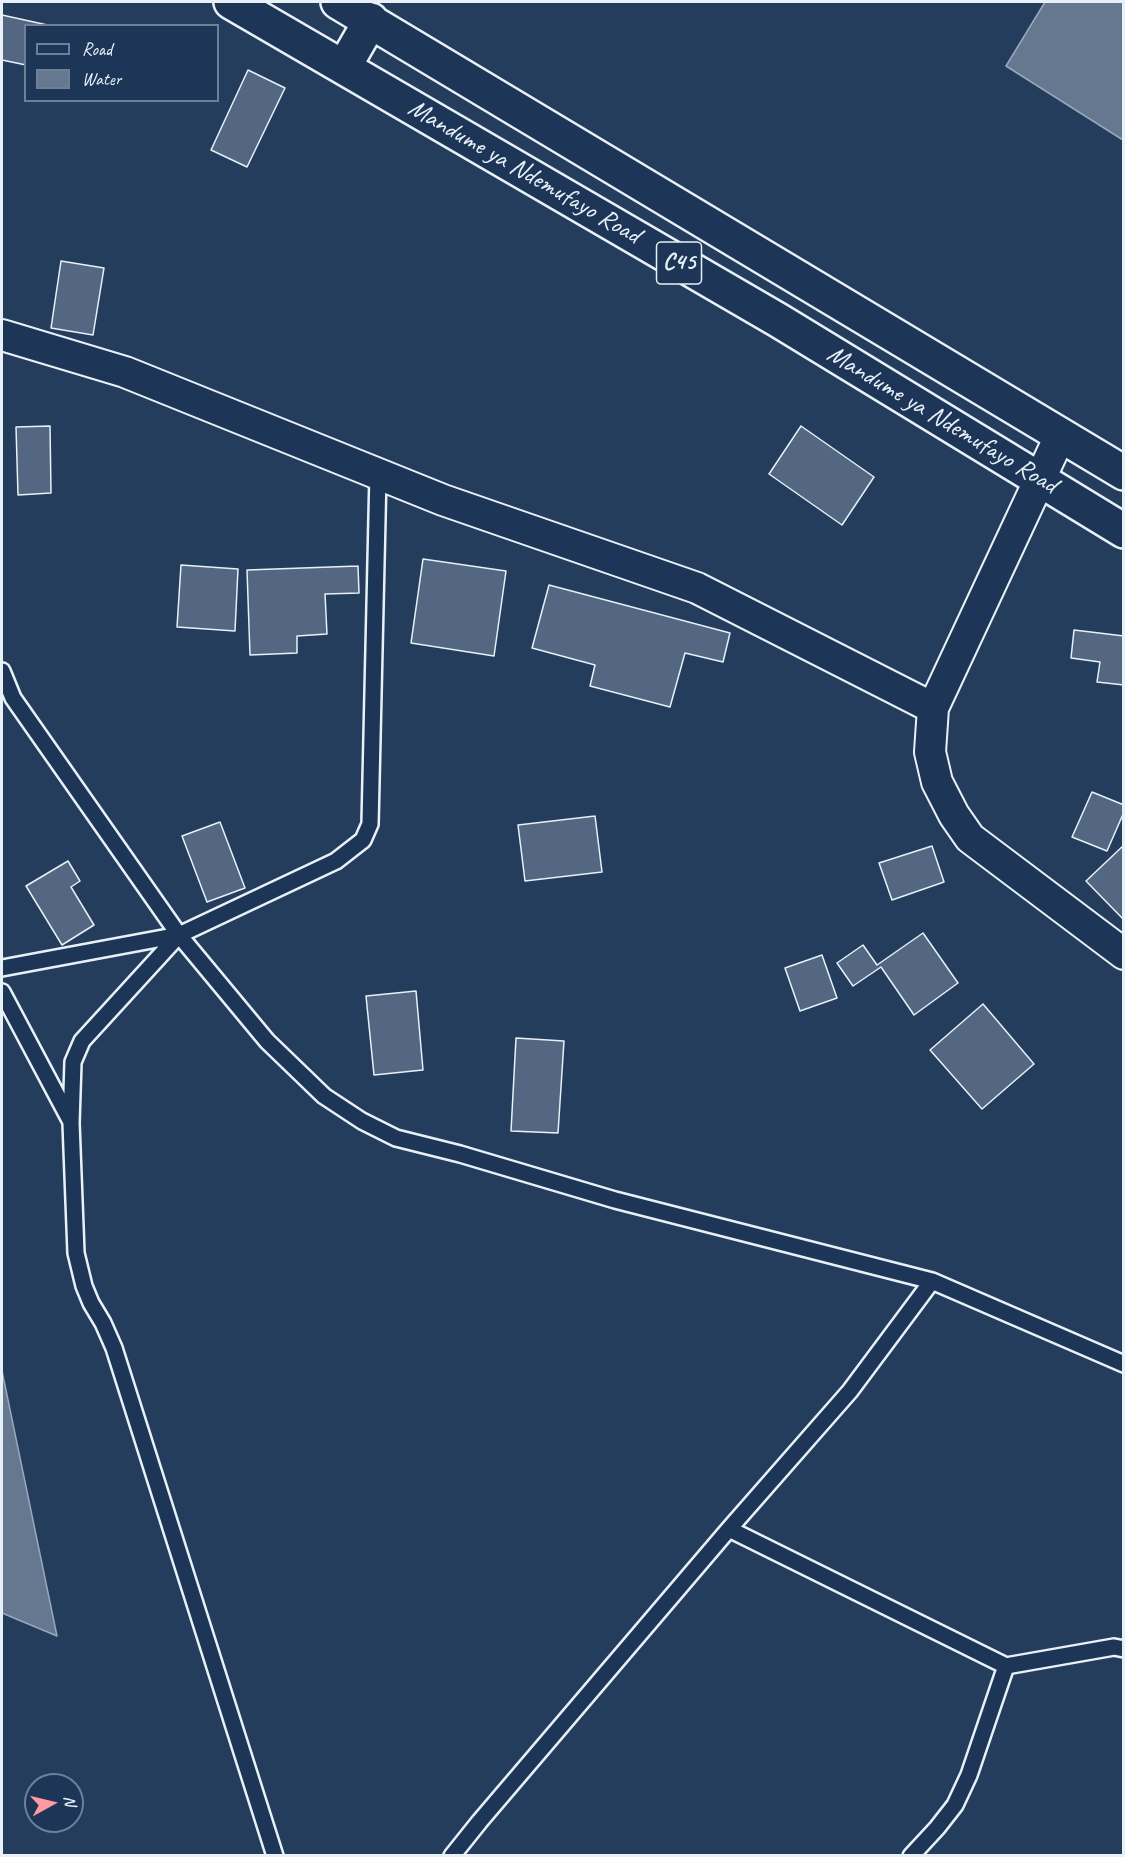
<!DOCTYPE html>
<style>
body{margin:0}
#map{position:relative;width:1125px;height:1857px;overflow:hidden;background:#253d5d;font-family:Caveat,sans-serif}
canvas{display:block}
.frame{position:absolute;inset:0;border:3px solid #e8f1f8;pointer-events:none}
.legend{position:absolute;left:24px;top:24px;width:195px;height:78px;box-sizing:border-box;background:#1d3557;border:2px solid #6e8097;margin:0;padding:8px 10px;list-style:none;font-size:18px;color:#e8f1f8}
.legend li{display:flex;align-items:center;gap:12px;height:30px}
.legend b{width:30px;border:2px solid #6e8097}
.north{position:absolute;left:24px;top:1773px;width:60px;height:60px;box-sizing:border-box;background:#1d3557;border:2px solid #6e8097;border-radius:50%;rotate:82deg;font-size:16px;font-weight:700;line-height:24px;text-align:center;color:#e8f1f8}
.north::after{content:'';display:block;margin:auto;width:21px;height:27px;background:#ff9aa2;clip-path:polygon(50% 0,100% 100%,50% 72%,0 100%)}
</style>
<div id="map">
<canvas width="1125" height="1857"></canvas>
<div class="frame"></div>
<ul class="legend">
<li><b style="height:8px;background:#1d3557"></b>Road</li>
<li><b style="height:16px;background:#657890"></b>Water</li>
</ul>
<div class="north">N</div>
</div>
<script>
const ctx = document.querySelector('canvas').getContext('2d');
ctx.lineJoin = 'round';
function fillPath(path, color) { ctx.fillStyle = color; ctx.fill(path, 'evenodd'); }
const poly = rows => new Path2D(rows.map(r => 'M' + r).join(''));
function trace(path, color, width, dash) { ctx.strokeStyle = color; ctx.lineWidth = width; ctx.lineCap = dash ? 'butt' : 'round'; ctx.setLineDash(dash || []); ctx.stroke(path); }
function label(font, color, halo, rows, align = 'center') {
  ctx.font = font + ' Caveat,sans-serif'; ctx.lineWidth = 4.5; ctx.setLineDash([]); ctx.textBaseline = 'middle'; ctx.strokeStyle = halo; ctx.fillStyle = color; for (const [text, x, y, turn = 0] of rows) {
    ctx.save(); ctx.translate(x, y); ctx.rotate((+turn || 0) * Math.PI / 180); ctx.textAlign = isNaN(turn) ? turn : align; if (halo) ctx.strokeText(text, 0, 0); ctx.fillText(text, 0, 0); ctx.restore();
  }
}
const water = poly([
 [1045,2,1123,2,1123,140,1006,66,1045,2],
 [2,1367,2,1371,57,1636,2,1613,2,1367]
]);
fillPath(water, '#657890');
trace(water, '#99a8ba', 1.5);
const building = poly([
 [2,15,52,26,26,26,26,65,2,60,2,15],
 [248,70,285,88,247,167,211,150,248,70],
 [61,261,104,268,93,335,51,328,61,261],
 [50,426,51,493,18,495,16,427,50,426],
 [801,426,874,477,842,525,769,474,801,426],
 [423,559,506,571,494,656,411,643,423,559],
 [181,565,238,569,235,631,177,627,181,565],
 [358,566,359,593,325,594,327,634,297,636,297,653,250,655,247,570,358,566],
 [549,585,730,633,723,662,685,653,670,707,590,686,595,665,532,648,549,585],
 [1074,630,1124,636,1124,685,1097,682,1100,662,1071,658,1074,630],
 [1092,792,1124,805,1124,812,1107,851,1072,837,1092,792],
 [595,816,602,872,525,881,518,825,595,816],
 [220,822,245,888,207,902,182,836,220,822],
 [1124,845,1124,920,1086,881,1124,845],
 [932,846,944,882,892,900,879,863,932,846],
 [68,861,80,881,71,887,94,925,62,945,26,886,68,861],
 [923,933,958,983,914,1015,881,967,853,986,837,963,863,945,877,965,923,933],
 [822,955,837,998,800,1011,785,968,822,955],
 [416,991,423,1070,374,1075,366,996,416,991],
 [983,1004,1034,1064,982,1109,930,1050,983,1004],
 [516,1038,564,1041,558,1133,511,1131,516,1038]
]);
fillPath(building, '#536782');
trace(building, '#e8f1f8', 1.5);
const service = poly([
 [2,671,13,698,179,935,267,1041,324,1096,362,1121,396,1138,460,1154,615,1200,932,1281,1124,1364],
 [179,935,336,861,363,840,370,824,378,474],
 [2,968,179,935,82,1041,73,1062,71,1123,76,1253,84,1286,91,1303,103,1323,114,1348,275,1856],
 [2,992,70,1120],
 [729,1529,1006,1666,1114,1647,1124,1649],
 [452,1856,480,1821,729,1529,850,1391,932,1281],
 [911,1856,937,1828,955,1805,969,1775,1006,1666]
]);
const minor = poly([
 [2,335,125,372,443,500,697,588,933,708],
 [1060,436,933,708,930,752,937,782,954,815,970,838,1124,954]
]);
const primary = poly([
 [231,2,778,320,1124,531],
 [338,2,1124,473],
 [344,67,371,20]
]);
trace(service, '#e8f1f8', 20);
trace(minor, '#e8f1f8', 34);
trace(primary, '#e8f1f8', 38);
trace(service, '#1d3557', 15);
trace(minor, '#1d3557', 30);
trace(primary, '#1d3557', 33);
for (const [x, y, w] of [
 [679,263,45]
]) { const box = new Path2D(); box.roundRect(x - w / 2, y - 21, w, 42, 4.5); ctx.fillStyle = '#1d3557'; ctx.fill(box); trace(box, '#e8f1f8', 1.5); }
label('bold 24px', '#e8f1f8', null, [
 ["C45",679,263]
]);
label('26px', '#e8f1f8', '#1d3557', [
 ["Mandume ya Ndemufayo Road",524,172,30],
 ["Mandume ya Ndemufayo Road",942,420,31]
]);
</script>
